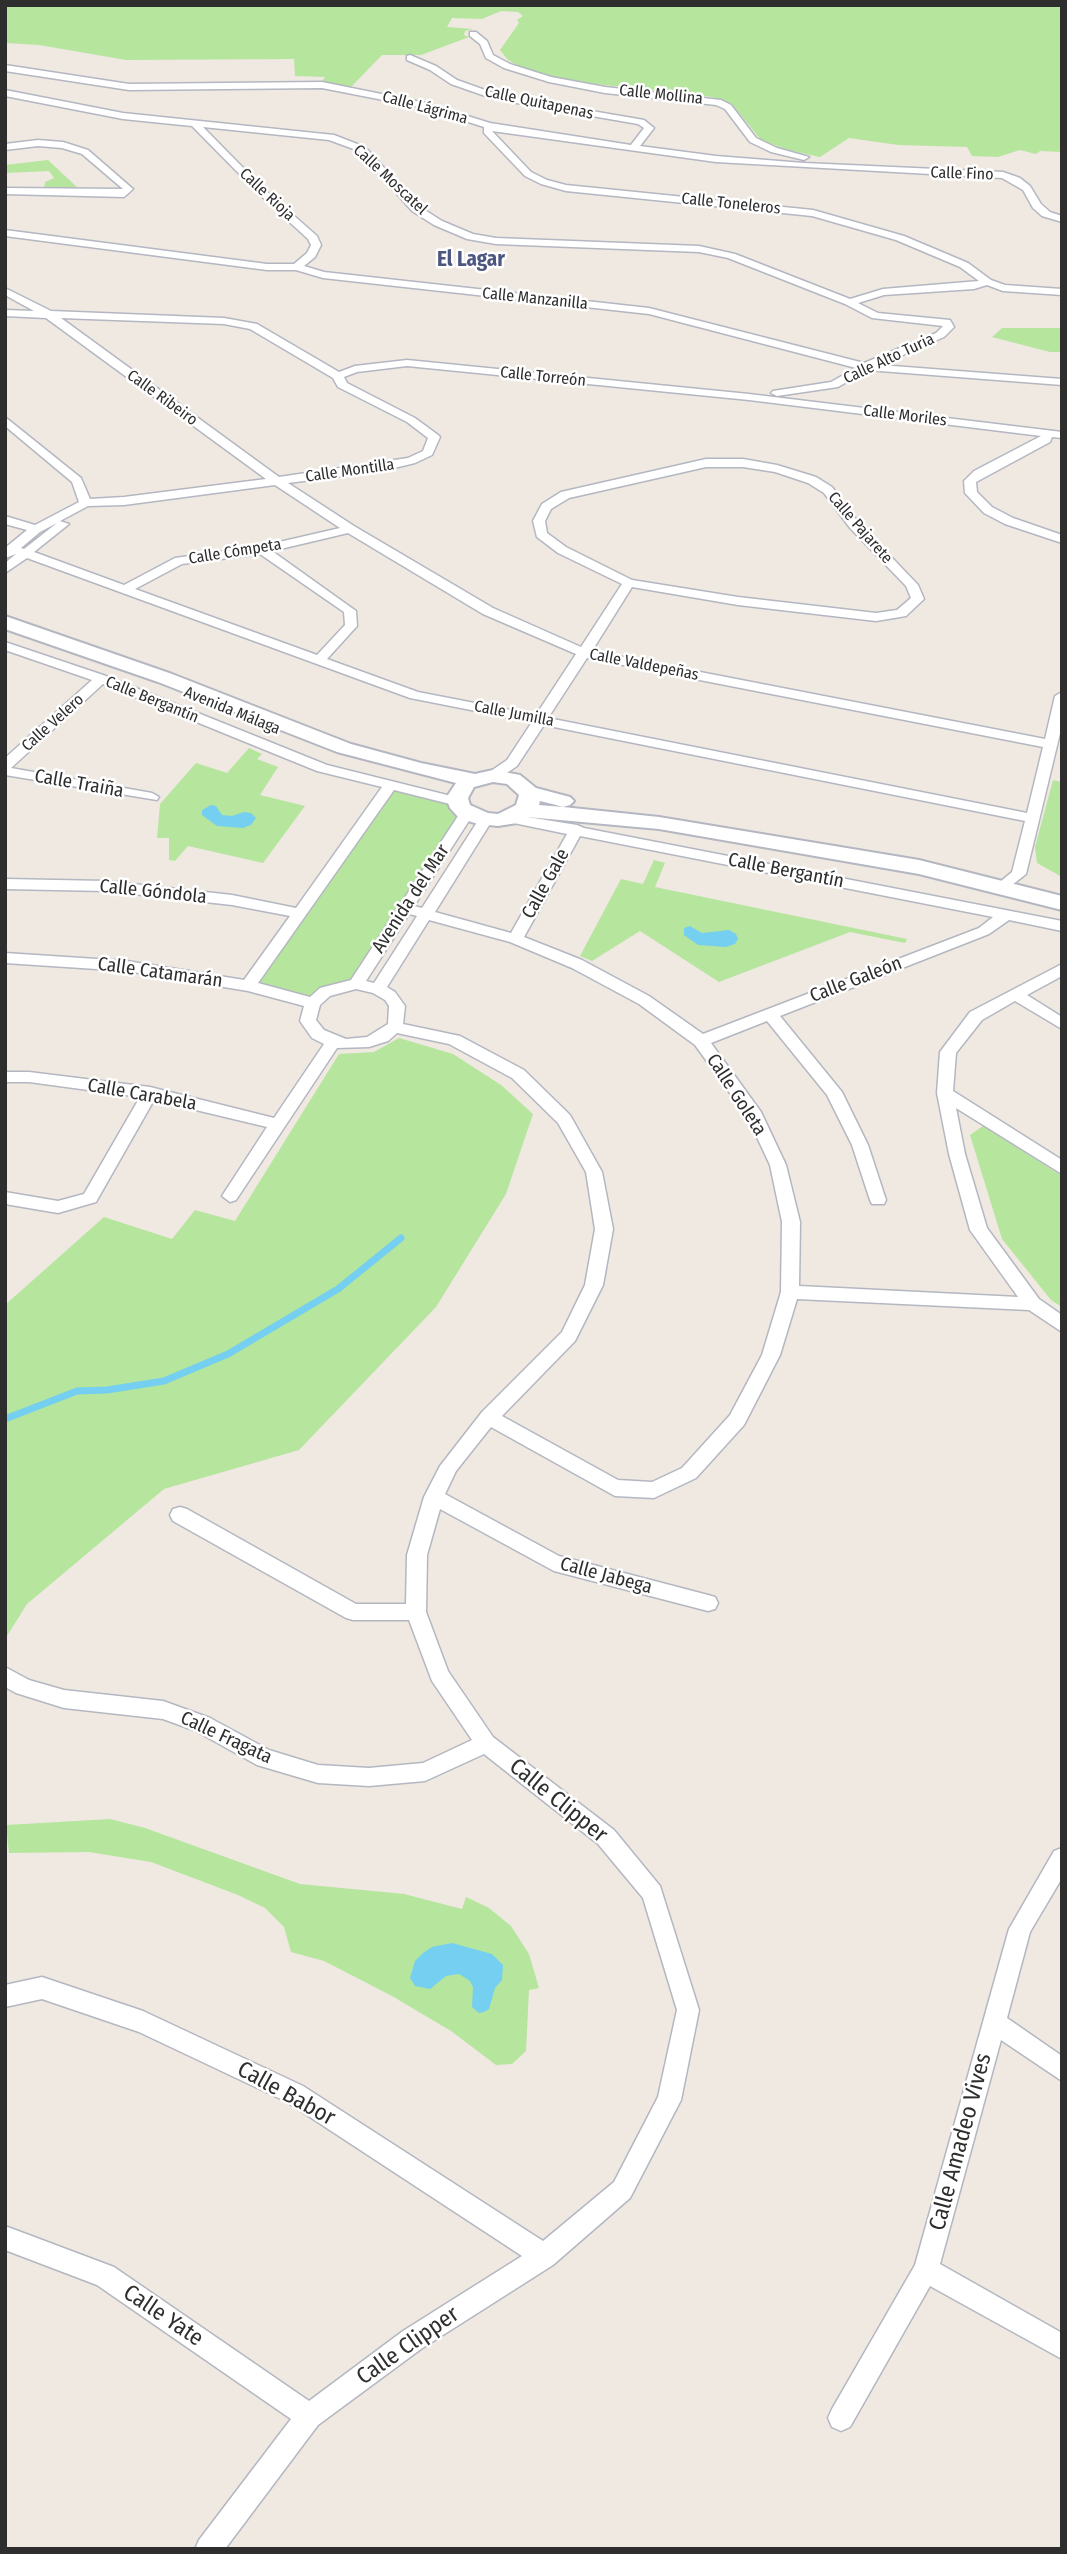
<!DOCTYPE html>
<meta charset="utf-8">
<style>
body{margin:0}
#map{position:relative;width:1067px;height:2554px;overflow:hidden;background:#efe9e1;font-family:"Fira Sans Condensed",sans-serif}
canvas{display:block}
.frame{position:absolute;inset:0;border:7px solid #2e2e2e;pointer-events:none}
</style>
<div id="map">
<canvas width="1067" height="2554"></canvas>
<div class="frame"></div>
</div>
<script>
const ctx = document.querySelector('canvas').getContext('2d');
ctx.lineJoin = 'round';
function fillPath(path, color) { ctx.fillStyle = color; ctx.fill(path, 'evenodd'); }
const poly = rows => new Path2D(rows.map(r => 'M' + r).join(''));
function trace(path, color, width, dash) { ctx.strokeStyle = color; ctx.lineWidth = width; ctx.lineCap = dash ? 'butt' : 'round'; ctx.setLineDash(dash || []); ctx.stroke(path); }
function label(font, color, halo, rows, align = 'center') {
  ctx.font = font + ' "Fira Sans Condensed",sans-serif'; ctx.lineWidth = 5; ctx.setLineDash([]); ctx.textBaseline = 'middle'; ctx.strokeStyle = halo; ctx.fillStyle = color; for (const [text, x, y, turn = 0] of rows) {
    ctx.save(); ctx.translate(x, y); ctx.rotate((+turn || 0) * Math.PI / 180); ctx.textAlign = isNaN(turn) ? turn : align; if (halo) ctx.strokeText(text, 0, 0); ctx.fillText(text, 0, 0); ctx.restore();
  }
}
fillPath(poly([
 [5,5,1062,5,1062,152,1040,151,1036,154,1020,150,998,157,972,156,967,147,898,145,849,138,820,157,788,150,761,140,732,104,712,97,569,81,523,68,508,60,500,50,519,23,517,20,523,16,518,12,501,11,482,19,452,18,447,27,473,29,465,31,464,35,469,37,421,55,382,55,351,87,321,83,325,77,295,76,294,59,126,60,39,45,5,43],
 [48,160,80,190,44,189,45,182,54,178,49,171,5,173,5,165],
 [1002,328,1062,328,1062,352,1050,352,992,337],
 [249,748,262,754,257,759,278,767,260,795,305,806,263,863,188,846,175,861,169,860,169,838,157,838,160,804,196,763,227,773],
 [1053,780,1062,782,1062,877,1037,863,1035,847],
 [391,790,454,805,462,814,352,981,311,999,255,983],
 [654,860,665,863,655,887,907,939,905,943,850,932,719,982,640,931,592,961,580,956,621,879,643,884],
 [399,1038,453,1054,501,1085,533,1114,506,1194,436,1307,299,1450,164,1489,27,1604,5,1639,5,1305,104,1217,172,1239,195,1210,235,1221,339,1054,374,1052],
 [983,1126,1062,1176,1062,1307,1051,1300,1002,1239,970,1135],
 [110,1819,145,1828,300,1884,404,1894,462,1909,466,1897,489,1908,511,1926,529,1954,539,1988,529,1990,526,2051,512,2064,496,2065,451,2031,392,1996,324,1961,291,1952,284,1927,265,1908,238,1895,151,1862,89,1852,9,1853,6,1825]
]), '#b6e59e');
fillPath(poly([
 [211,805,216,806,222,815,232,816,244,812,251,813,256,818,251,825,243,828,217,826,202,815,202,810],
 [690,926,702,933,729,930,736,934,738,939,735,944,726,947,698,945,684,935,684,928],
 [452,1943,492,1954,503,1965,502,1980,495,1988,489,2009,484,2012,479,2013,472,2007,473,1987,470,1981,459,1974,446,1976,430,1989,415,1986,410,1978,415,1961,423,1953,432,1947]
]), '#75cff0');
trace(poly([
 [5,1419,77,1391,107,1390,164,1381,228,1354,338,1289,401,1238]
]), '#75cff0', 7);
const street = poly([
 [470,32,476,32,487,41,493,55,510,64,551,77,605,87,721,100,731,105,756,138,777,148,809,157,804,160,771,152,750,142,725,109,716,105,605,93,549,82,504,68,486,58,480,44,470,36,470,32],
 [410,55,436,66,457,80,499,95,644,120,654,128,640,146,716,156,804,163,1003,172,1020,178,1030,186,1041,204,1050,212,1062,216,1062,222,1042,216,1033,208,1023,190,1002,178,716,162,492,131,531,172,547,180,566,185,813,210,904,236,968,263,991,280,1005,285,1062,289,1062,295,1003,291,987,285,974,289,884,295,858,303,878,313,950,320,954,327,944,337,880,365,1062,379,1062,385,867,370,838,387,777,396,771,393,773,391,831,382,856,368,649,314,323,278,296,270,267,270,5,236,5,230,267,264,294,264,307,253,311,245,308,239,260,195,192,126,123,119,5,96,5,90,123,113,334,135,365,147,420,207,442,221,473,234,496,238,699,246,735,254,850,299,883,289,979,281,960,267,896,240,812,216,566,191,541,184,525,176,484,133,484,127,424,108,322,88,129,90,5,71,5,65,129,84,322,82,426,103,490,123,631,145,644,128,638,124,494,99,451,84,430,70,407,60,407,56,410,55],
 [203,127,329,140,359,151,412,211,434,225,467,239,496,244,699,252,728,258,845,304,872,318,943,326,936,333,864,363,649,308,324,272,304,266,315,257,321,245,317,236,266,191,203,127],
 [38,140,63,142,88,150,133,189,124,197,5,194,5,188,123,189,82,154,62,148,38,146,5,150,5,144,38,140],
 [5,288,51,311,224,318,257,324,339,372,355,366,407,360,749,394,1062,432,1062,438,1052,437,1050,442,976,482,977,492,992,507,1013,518,1062,535,1062,543,1005,524,984,513,965,493,964,481,974,471,1041,436,749,400,407,366,357,372,344,377,347,383,415,418,438,435,440,437,432,455,415,463,382,471,288,483,354,526,493,608,581,647,622,584,558,553,537,537,533,521,542,504,561,492,706,459,743,459,777,465,816,477,832,487,858,522,918,585,924,599,906,616,876,621,738,605,632,587,592,651,1045,739,1055,696,1062,692,1062,725,1026,874,1007,889,1002,891,995,886,1012,872,1025,821,544,725,517,766,498,779,488,779,488,773,507,760,532,722,410,698,27,558,5,573,5,563,16,554,5,558,5,548,27,530,5,524,5,516,35,525,79,502,72,482,5,426,5,417,81,478,90,499,124,497,266,479,46,318,5,316,5,310,34,311,5,295,5,288],
 [61,318,224,324,250,329,333,378,338,387,407,422,428,438,423,451,408,458,279,477,61,318],
 [706,467,743,467,775,472,808,483,824,493,850,528,906,586,911,598,897,610,876,613,738,597,632,580,566,547,547,533,545,521,551,509,569,498,706,467],
 [275,485,340,528,262,546,175,558,124,585,34,552,69,524,60,521,88,506,124,505,275,485],
 [57,523,24,549,21,548,40,532,57,523],
 [348,533,483,614,576,654,536,715,418,692,327,659,357,626,356,611,272,551,348,533],
 [260,554,344,612,345,625,317,655,135,589,182,564,260,554],
 [587,658,1043,747,1027,813,548,718,587,658],
 [5,642,106,676,327,765,463,799,463,805,458,806,394,790,258,983,310,997,320,988,351,980,460,813,467,809,474,813,414,906,422,908,481,816,491,816,493,819,435,912,511,933,567,834,504,821,502,818,509,814,577,825,584,828,1062,921,1062,931,1009,920,989,934,780,1016,842,1092,868,1145,886,1200,884,1204,872,1204,870,1200,852,1145,827,1095,767,1021,711,1043,761,1112,786,1165,800,1222,799,1286,1018,1297,970,1230,949,1154,937,1093,940,1052,970,1012,1062,964,1062,976,1027,995,1062,1017,1062,1029,1015,1001,982,1020,956,1053,953,1091,1062,1160,1062,1174,956,1108,965,1154,987,1228,1039,1299,1062,1315,1062,1332,1029,1310,797,1299,780,1355,744,1425,696,1478,654,1498,615,1496,491,1427,456,1471,445,1494,559,1556,708,1595,715,1597,718,1603,715,1609,708,1611,554,1571,440,1509,427,1555,426,1612,448,1671,493,1737,614,1830,660,1886,699,2010,681,2100,630,2198,553,2265,421,2349,318,2425,225,2549,195,2549,199,2540,291,2419,97,2285,5,2250,5,2226,114,2267,309,2401,403,2331,522,2256,287,2102,139,2032,42,1999,5,2007,5,1985,42,1977,143,2011,303,2086,543,2241,614,2182,658,2097,677,2010,643,1898,598,1844,484,1754,425,1781,369,1786,318,1783,257,1765,196,1731,163,1719,64,1708,16,1693,5,1687,5,1667,29,1680,64,1690,163,1701,210,1718,269,1750,318,1765,369,1768,423,1763,472,1740,432,1681,409,1620,353,1620,346,1618,173,1521,170,1515,173,1509,180,1507,187,1509,356,1604,406,1604,407,1555,424,1497,440,1466,482,1412,562,1332,585,1285,595,1229,586,1172,558,1123,512,1078,449,1044,397,1033,388,1041,369,1047,337,1048,236,1200,230,1202,222,1196,267,1127,154,1100,96,1202,58,1213,5,1204,5,1192,58,1201,84,1194,140,1097,29,1082,5,1082,5,1072,29,1072,150,1087,274,1118,324,1044,312,1038,300,1021,304,1006,248,991,127,971,5,963,5,953,127,961,244,980,290,916,232,905,106,891,5,889,5,879,106,881,232,895,296,908,382,787,317,771,103,684,11,768,152,793,159,797,157,800,5,775,5,758,92,680,5,650,5,642],
 [580,836,993,917,979,928,703,1034,649,996,582,960,524,937,580,836],
 [409,914,417,916,374,983,366,981,409,914],
 [429,920,510,942,572,968,639,1004,695,1045,748,1118,770,1165,782,1222,781,1292,762,1355,730,1415,682,1468,652,1482,618,1480,502,1416,575,1341,603,1285,613,1229,602,1172,570,1115,524,1070,460,1036,403,1024,405,1006,395,992,387,987,429,920],
 [356,989,373,993,385,1000,389,1006,388,1024,367,1037,346,1039,324,1030,316,1020,320,1005,330,996,356,989],
 [1062,1848,1062,1878,1030,1932,1007,2018,1062,2056,1062,2081,1001,2040,940,2264,1062,2333,1062,2359,930,2286,850,2427,841,2431,832,2427,828,2418,832,2409,915,2265,1009,1929,1054,1851,1062,1848]
]);
const secondary = poly([
 [5,616,172,674,351,744,421,763,475,774,493,770,520,775,536,788,570,797,574,801,570,805,563,807,659,817,919,860,1062,896,1062,910,919,874,659,829,527,817,517,823,498,826,478,824,459,818,450,808,446,798,456,783,337,752,158,682,5,629,5,616],
 [493,782,507,784,519,795,516,805,498,814,488,813,470,805,468,798,474,787,493,782],
 [540,801,556,805,563,807,539,805,540,801]
]);
trace(street, '#b4b7c1', 3);
trace(secondary, '#b4b7c1', 4);
fillPath(street, '#fff');
fillPath(secondary, '#fff');
label('16px', '#2e2e2e', '#fff', [
 ["Calle Mollina",661,95,6],
 ["Calle Quitapenas",539,103,12],
 ["Calle Lágrima",425,108,15],
 ["Calle Fino",962,174,2],
 ["Calle Moscatel",390,180,43],
 ["Calle Rioja",267,195,43],
 ["Calle Toneleros",731,204,6],
 ["Calle Manzanilla",535,299,6],
 ["Calle Alto Turia",889,359,-25],
 ["Calle Torreón",543,377,6],
 ["Calle Ribeiro",162,398,36],
 ["Calle Moriles",905,416,7],
 ["Calle Montilla",350,471,-8],
 ["Calle Pajarete",860,528,49],
 ["Calle Cómpeta",235,552,-9],
 ["Calle Valdepeñas",644,665,11],
 ["Calle Bergantín",152,700,22],
 ["Avenida Málaga",232,711,22],
 ["Calle Jumilla",514,714,11],
 ["Calle Velero",53,723,-42]
]);
label('19px', '#2e2e2e', '#fff', [
 ["Calle Traiña",79,784,10],
 ["Calle Bergantín",786,871,11],
 ["Calle Gale",546,884,-61],
 ["Calle Góndola",153,892,6],
 ["Avenida del Mar",411,899,-57],
 ["Calle Catamarán",160,973,8],
 ["Calle Galeón",856,980,-21],
 ["Calle Carabela",142,1095,10],
 ["Calle Goleta",736,1095,57],
 ["Calle Jabega",606,1576,15],
 ["Calle Fragata",226,1738,25]
]);
label('bold 21px', '#4d5680', '#fff', [
 ["El Lagar",471,260]
]);
label('23px', '#2e2e2e', '#fff', [
 ["Calle Clipper",558,1801,39],
 ["Calle Babor",286,2094,29],
 ["Calle Amadeo Vives",961,2142,-75],
 ["Calle Yate",163,2316,34],
 ["Calle Clipper",408,2346,-35]
]);
</script>
